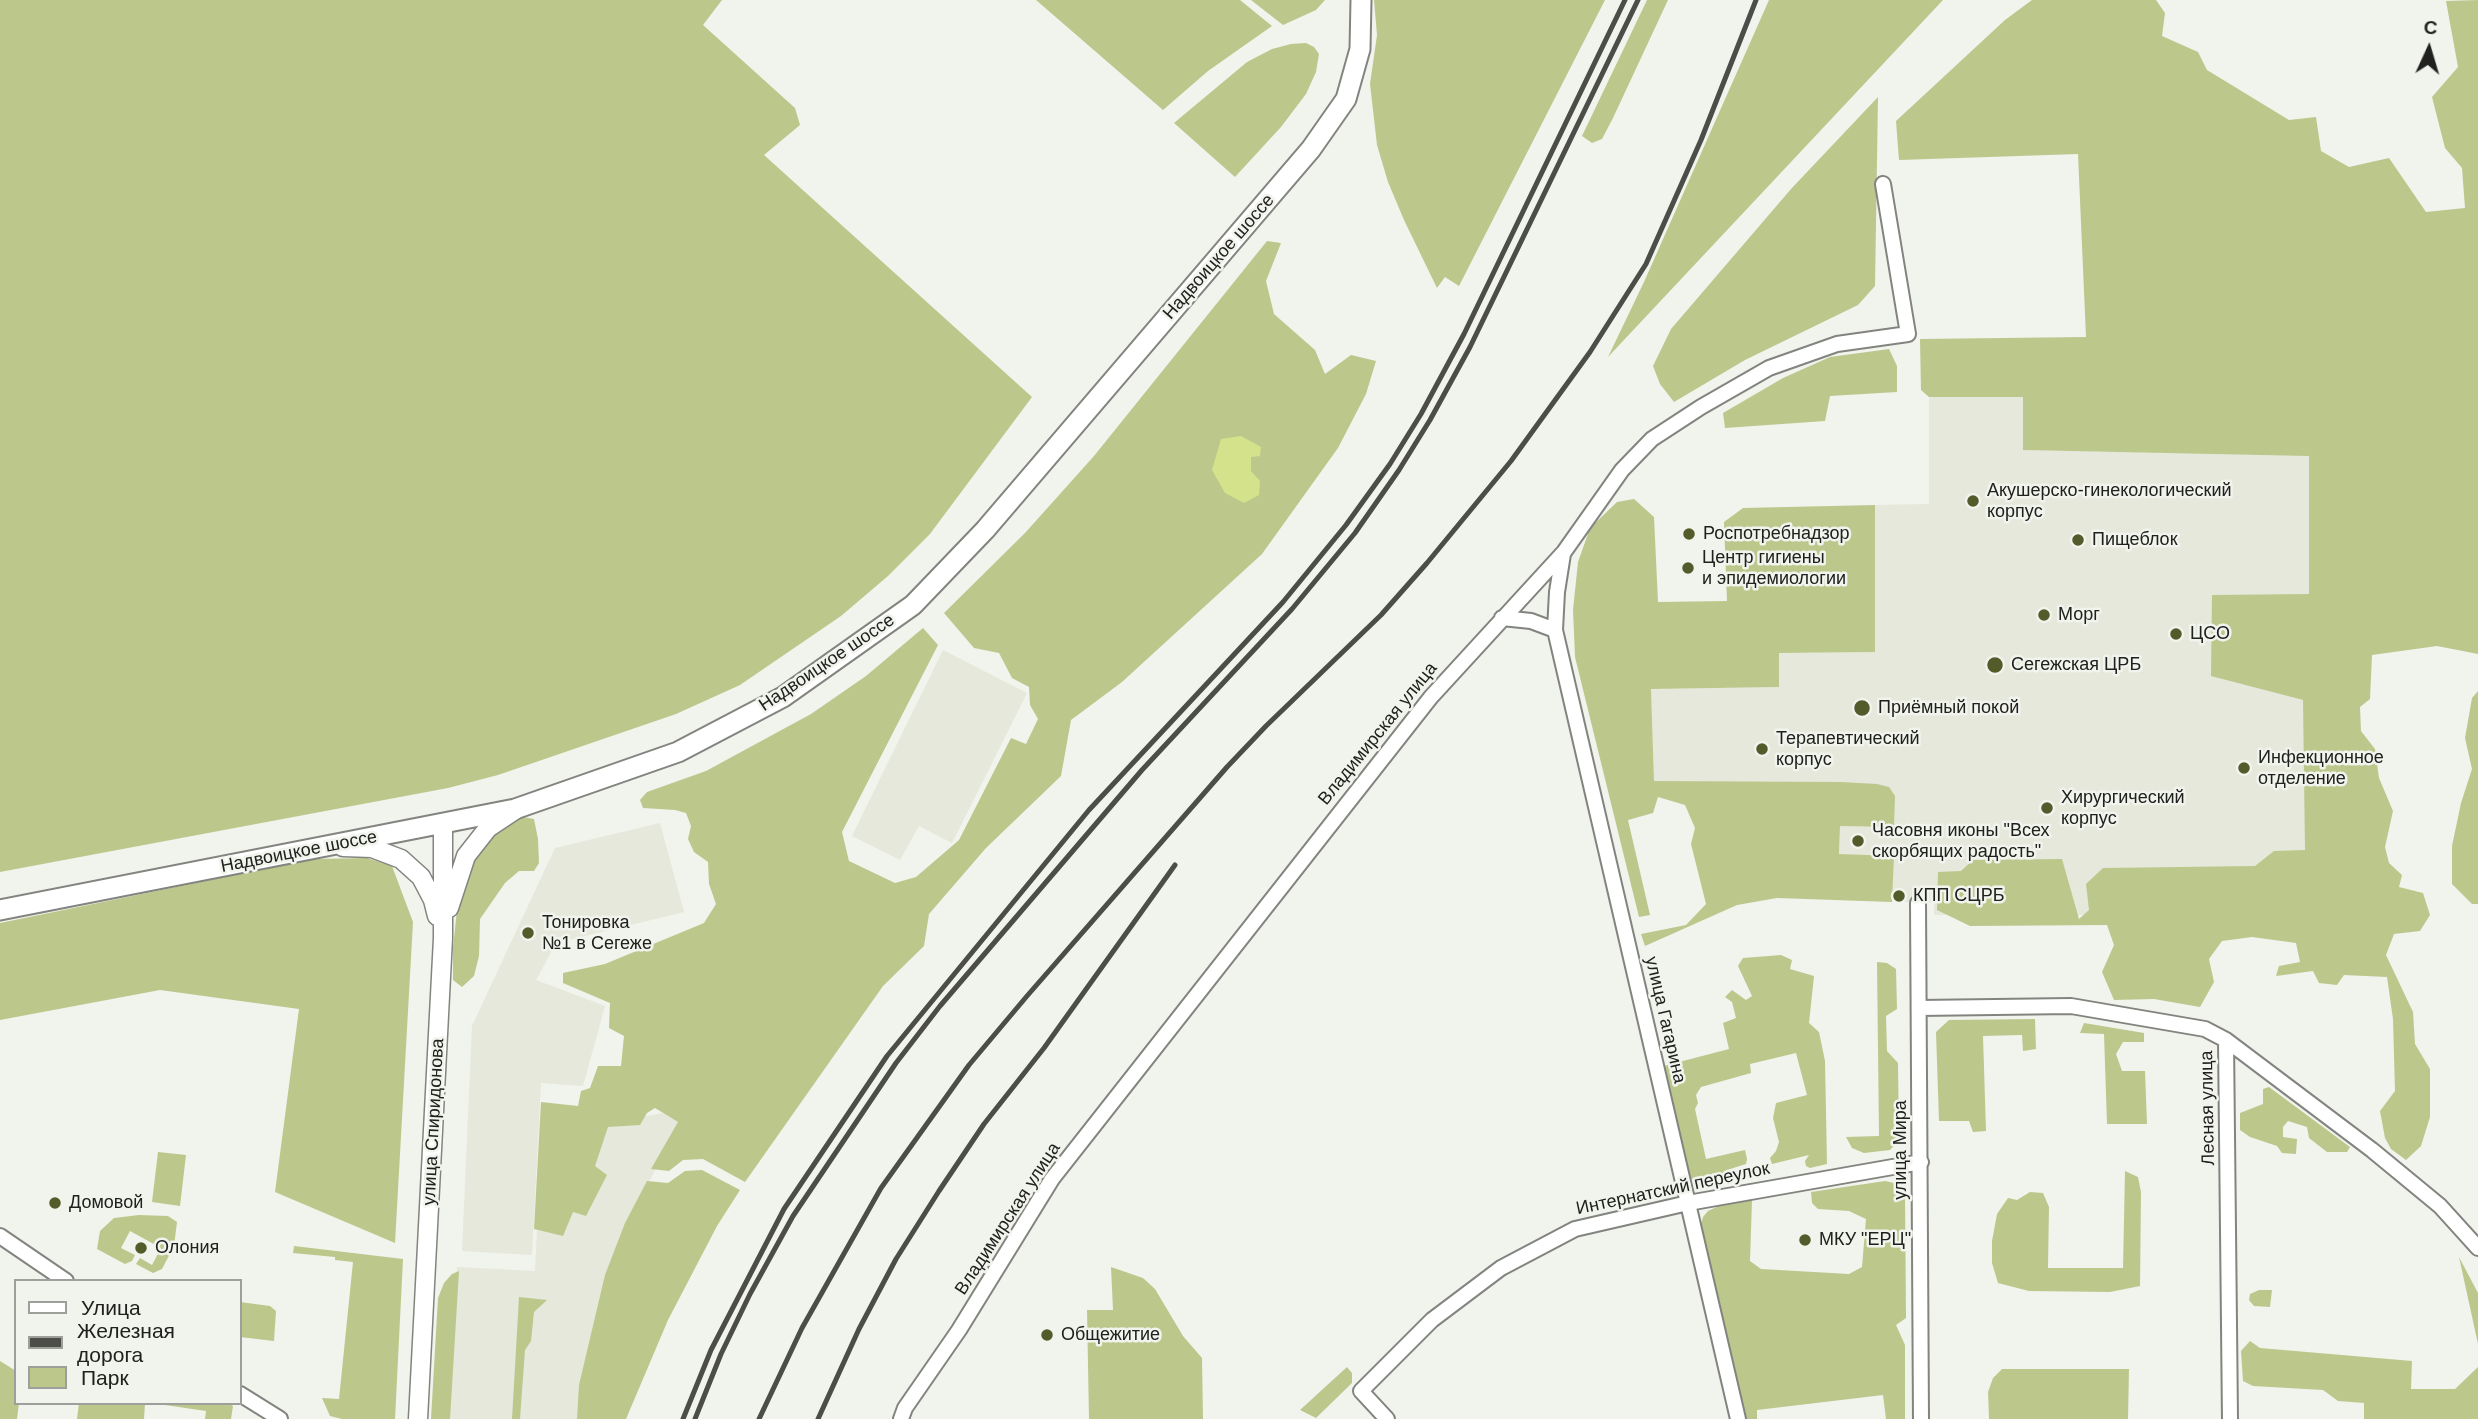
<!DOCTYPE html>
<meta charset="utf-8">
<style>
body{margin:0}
#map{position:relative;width:2478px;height:1419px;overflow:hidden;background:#f1f3ed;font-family:Arial,sans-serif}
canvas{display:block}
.legend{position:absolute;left:14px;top:1279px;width:228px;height:126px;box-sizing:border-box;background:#f1f3ed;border:2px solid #9d9f9a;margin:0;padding:9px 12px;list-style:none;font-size:21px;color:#20201e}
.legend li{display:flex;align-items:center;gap:14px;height:35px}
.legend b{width:35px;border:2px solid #9d9f9a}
.north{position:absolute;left:2394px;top:14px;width:70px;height:70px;-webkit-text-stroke:5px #f1f3ed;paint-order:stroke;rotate:4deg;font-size:19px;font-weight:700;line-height:28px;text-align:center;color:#20201e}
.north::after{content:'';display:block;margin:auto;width:24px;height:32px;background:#20201e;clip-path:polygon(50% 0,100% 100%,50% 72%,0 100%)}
</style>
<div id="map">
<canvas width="2478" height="1419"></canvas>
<ul class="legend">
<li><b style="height:9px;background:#fff"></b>Улица</li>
<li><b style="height:9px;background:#4c4c49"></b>Железная дорога</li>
<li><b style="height:19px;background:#bcc78c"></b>Парк</li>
</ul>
<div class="north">С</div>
</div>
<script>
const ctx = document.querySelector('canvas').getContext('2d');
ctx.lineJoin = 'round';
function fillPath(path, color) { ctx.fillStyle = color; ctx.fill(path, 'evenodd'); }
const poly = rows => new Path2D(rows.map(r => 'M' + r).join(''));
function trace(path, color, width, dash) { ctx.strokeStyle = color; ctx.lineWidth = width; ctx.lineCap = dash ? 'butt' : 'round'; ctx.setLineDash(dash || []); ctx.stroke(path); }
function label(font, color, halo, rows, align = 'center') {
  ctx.font = font + ' Arial,sans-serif'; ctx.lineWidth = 5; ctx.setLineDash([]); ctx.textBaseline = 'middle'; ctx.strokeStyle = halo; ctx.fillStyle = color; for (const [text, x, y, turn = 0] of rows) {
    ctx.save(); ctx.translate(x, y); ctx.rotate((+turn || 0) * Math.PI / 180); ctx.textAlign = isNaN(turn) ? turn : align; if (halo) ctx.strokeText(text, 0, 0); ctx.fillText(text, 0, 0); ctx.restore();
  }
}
fillPath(poly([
 [1929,397,2023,397,2023,450,2309,455,2309,595,2211,675,2328,707,2334,883,2155,915,1934,915,1934,903,1838,900,1841,782,1654,782,1651,689,1779,687,1778,653,1875,652,1875,505,1929,504],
 [943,650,1027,693,952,843,919,826,900,860,852,836],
 [660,823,684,912,556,943,536,980,605,1006,583,1086,541,1083,532,1255,462,1251,472,1026,555,848],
 [662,1113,680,1123,626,1225,577,1419,448,1419,457,1267,535,1271,537,1230,562,1232,606,1124]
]), '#e5e8db');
fillPath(poly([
 [0,0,722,0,703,25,795,108,800,125,764,155,1032,397,930,534,888,576,841,616,740,685,676,714,498,775,448,788,0,872],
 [1036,0,1240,0,1272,26,1208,71,1163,110],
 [1251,0,1325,0,1316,10,1283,25],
 [1374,0,1605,0,1459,286,1445,277,1437,288,1404,220,1388,182,1377,145,1370,84,1377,35],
 [1647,0,1668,0,1613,118,1602,139,1592,143,1582,136],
 [1769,0,1943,0,1608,357,1644,282],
 [2032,0,2156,0,2165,13,2162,36,2198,52,2207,70,2289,120,2316,117,2321,151,2349,167,2389,158,2426,212,2465,208,2462,168,2445,148,2432,97,2458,67,2446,1,2478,0,2478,654,2437,646,2372,655,2370,699,2360,707,2361,731,2375,749,2379,778,2393,811,2385,847,2389,863,2402,875,2399,887,2423,893,2430,915,2420,931,2394,934,2386,955,2413,1012,2415,1044,2430,1069,2430,1117,2421,1146,2406,1160,2391,1149,2385,1138,2380,1111,2395,1091,2393,1019,2387,977,2344,975,2337,985,2319,983,2313,971,2276,976,2279,966,2300,962,2296,943,2252,937,2222,941,2209,959,2214,982,2200,1007,2154,999,2114,1000,2102,972,2114,945,2107,925,1970,926,1937,910,1938,872,1961,871,1973,860,2062,859,2079,919,2089,910,2086,884,2103,868,2255,866,2274,851,2305,850,2303,700,2211,676,2212,595,2309,594,2309,456,2023,450,2023,397,1929,397,1921,390,1920,339,2086,337,2078,154,1899,160,1896,121,2005,20],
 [1306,43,1314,47,1319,54,1316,72,1306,94,1281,127,1235,177,1174,123,1247,62,1272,49,1291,44],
 [1878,97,1875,286,1858,305,1745,360,1674,402,1660,384,1653,366,1671,329,1791,189],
 [1267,241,1281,243,1266,281,1274,314,1315,350,1325,374,1351,355,1376,361,1366,394,1338,448,1262,554,1122,682,1071,720,1061,776,986,848,929,914,924,946,883,986,745,1182,703,1159,683,1160,669,1171,651,1169,678,1122,655,1108,647,1113,640,1125,608,1127,595,1166,607,1175,586,1216,573,1212,563,1236,534,1229,541,1102,578,1106,581,1091,590,1088,598,1066,621,1066,624,1036,609,1028,610,1003,563,983,563,973,605,964,704,923,716,904,709,884,708,862,694,852,688,839,691,826,686,813,675,810,643,808,640,800,647,792,706,771,811,714,866,676,923,628,938,645,842,832,849,861,895,883,916,877,959,840,1011,738,1026,744,1038,719,1030,705,1029,687,1012,678,999,653,974,648,944,613,1025,533,1094,456],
 [1889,349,1897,366,1897,392,1830,396,1825,421,1725,428,1723,413,1783,378,1830,357],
 [1634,499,1654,517,1658,602,1727,601,1724,522,1743,508,1875,505,1875,652,1779,653,1779,687,1651,689,1654,781,1841,782,1877,784,1889,787,1895,796,1894,827,1840,826,1839,854,1894,856,1892,902,1777,898,1737,905,1645,946,1641,934,1686,925,1706,904,1691,844,1695,828,1685,805,1658,797,1653,813,1628,820,1650,915,1639,917,1575,657,1573,610,1578,562,1590,528,1617,502],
 [2478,691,2478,904,2472,904,2452,884,2452,846,2461,803,2472,769,2465,738,2472,698],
 [523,817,534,819,538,839,539,863,534,871,519,871,505,883,480,919,479,956,474,976,462,987,453,980,453,948,458,900,467,867,483,844,503,826],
 [367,858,392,866,413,922,395,1243,275,1192,299,1009,160,990,0,1020,0,923,313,859],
 [1781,955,1792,960,1790,969,1814,976,1809,1023,1819,1032,1825,1061,1827,1164,1810,1168,1806,1166,1805,1161,1809,1155,1772,1164,1770,1158,1776,1151,1779,1142,1773,1118,1776,1103,1807,1095,1796,1053,1750,1064,1751,1073,1701,1087,1696,1095,1698,1103,1695,1109,1706,1159,1745,1150,1747,1159,1746,1164,1727,1170,1729,1176,1691,1179,1685,1173,1660,1067,1729,1049,1723,1023,1736,1018,1732,1002,1725,997,1732,990,1746,1000,1752,996,1738,966,1743,958],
 [1877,962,1887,963,1896,969,1897,1009,1886,1016,1887,1051,1898,1063,1899,1140,1890,1150,1864,1153,1852,1148,1846,1137,1879,1136],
 [2035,1019,2036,1049,2023,1051,2022,1035,1983,1036,1986,1131,1973,1132,1969,1121,1939,1121,1936,1032,1949,1020],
 [2084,1023,2144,1033,2144,1042,2123,1042,2116,1054,2122,1071,2145,1071,2147,1124,2107,1124,2104,1034,2080,1033],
 [2269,1087,2350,1147,2347,1152,2327,1152,2309,1138,2307,1127,2288,1121,2283,1127,2283,1137,2297,1139,2296,1154,2282,1153,2277,1146,2250,1137,2240,1130,2240,1113,2263,1104,2263,1089],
 [158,1152,186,1155,180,1206,152,1202],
 [702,1170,740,1190,717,1226,668,1320,626,1419,577,1419,579,1385,605,1275,625,1223,647,1181,668,1183,685,1171],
 [2125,1171,2138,1177,2141,1192,2140,1286,2110,1292,2029,1291,1998,1283,1992,1263,1992,1241,1997,1214,2008,1198,2017,1200,2030,1192,2043,1193,2049,1207,2048,1268,2123,1268],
 [1885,1181,1899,1184,1905,1194,1906,1318,1896,1325,1905,1345,1905,1419,1886,1419,1883,1395,1757,1410,1757,1419,1743,1419,1700,1228,1703,1217,1708,1211,1721,1205,1752,1200,1750,1261,1761,1269,1849,1274,1862,1267,1866,1219,1849,1211,1818,1209,1812,1203,1811,1192],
 [139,1215,168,1216,177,1222,174,1246,162,1269,153,1273,136,1264,140,1258,152,1265,161,1248,130,1231,121,1248,135,1255,132,1261,125,1264,97,1249,100,1231,114,1218],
 [294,1246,403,1259,395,1419,342,1419,330,1416,322,1398,339,1399,353,1262,335,1260,335,1257,293,1253],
 [2459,1257,2478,1293,2478,1344],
 [1111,1267,1143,1278,1155,1289,1183,1336,1202,1358,1203,1419,1089,1419,1087,1310,1113,1310],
 [459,1271,450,1419,431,1419,438,1298,444,1283,452,1274],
 [2259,1290,2272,1290,2270,1307,2254,1306,2249,1300,2250,1294],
 [519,1297,547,1300,534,1312,531,1341,525,1350,520,1419,512,1419],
 [240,1302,270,1306,276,1311,274,1341,240,1337],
 [2250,1341,2260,1348,2412,1361,2411,1389,2455,1389,2478,1367,2478,1419,2364,1419,2364,1403,2338,1401,2323,1390,2253,1386,2243,1381,2241,1351],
 [0,1361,16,1371,16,1403,19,1403,17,1419,0,1419],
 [1347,1367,1352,1373,1352,1383,1316,1418,1300,1410],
 [2002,1369,2129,1369,2128,1419,1989,1419,1988,1392,1993,1378],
 [79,1403,145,1403,144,1419,77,1419],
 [165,1403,228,1403,233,1406,231,1419,205,1419,206,1411,165,1405]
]), '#bcc78c');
fillPath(poly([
 [1241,436,1261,447,1260,456,1251,457,1251,471,1260,481,1259,495,1244,503,1225,493,1212,470,1221,439]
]), '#d4e38b');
const minor = poly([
 [1563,554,1557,592,1555,630,1738,1419],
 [1502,618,1531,621,1555,630],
 [1918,903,1921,1419],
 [1919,1008,2071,1006,2205,1029,2226,1040,2372,1150,2440,1206,2478,1248],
 [2226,1040,2230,1419],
 [0,1236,66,1281],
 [240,1394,280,1419],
 [901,1419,905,1408,959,1330,1052,1179,1431,697,1564,552,1622,470,1652,439,1701,407,1769,368,1837,344,1908,334,1883,184],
 [1387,1419,1361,1391,1432,1320,1501,1268,1575,1229,1688,1203,1921,1162]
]);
const tertiary = poly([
 [343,847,372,848,401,859,421,877,433,900,437,916],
 [449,908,466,856,488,828,515,810],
 [418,1419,443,938,443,825]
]);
const secondary = poly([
 [0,910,515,809,678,752,783,697,913,605,985,530,1311,149,1346,99,1360,49,1361,0]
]);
trace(minor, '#83847f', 18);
trace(tertiary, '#83847f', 21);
trace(secondary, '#83847f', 23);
trace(minor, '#fff', 14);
trace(tertiary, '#fff', 18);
trace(secondary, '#fff', 19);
trace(poly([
 [683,1419,711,1350,784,1209,887,1056,1089,810,1283,602,1346,525,1390,464,1421,414,1464,334,1625,0],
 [695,1419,721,1354,750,1294,793,1216,896,1063,940,1006,1142,770,1292,609,1355,533,1399,470,1430,420,1470,347,1638,0],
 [759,1419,802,1328,881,1188,969,1065,1027,996,1227,767,1266,726,1381,615,1427,563,1511,461,1590,352,1646,264,1701,140,1756,0],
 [818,1419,859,1329,896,1259,939,1191,984,1124,1044,1048,1175,865]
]), '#4c4c49', 5);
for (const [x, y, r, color] of [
 [1973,501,7,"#545b2a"],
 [1689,534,7,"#545b2a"],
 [2078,540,7,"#545b2a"],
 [1688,568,7,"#545b2a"],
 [2044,615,7,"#545b2a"],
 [2176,634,7,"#545b2a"],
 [1995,665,9,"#545b2a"],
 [1862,708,9,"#545b2a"],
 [1762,749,7,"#545b2a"],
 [2244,768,7,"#545b2a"],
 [2047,808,7,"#545b2a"],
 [1858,841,7,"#545b2a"],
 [1899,896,7,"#545b2a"],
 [528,933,7,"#545b2a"],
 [55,1203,7,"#545b2a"],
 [1805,1240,7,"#545b2a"],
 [141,1248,7,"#545b2a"],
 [1047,1335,7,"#545b2a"]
]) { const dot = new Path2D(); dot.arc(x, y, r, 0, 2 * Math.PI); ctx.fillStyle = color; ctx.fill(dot); trace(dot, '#f1f3ed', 2.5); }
label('18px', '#20201e', '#f1f3ed', [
 ["Надвоицкое шоссе",1219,257,-49],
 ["Надвоицкое шоссе",827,663,-34],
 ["Владимирская улица",1378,734,-51],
 ["Надвоицкое шоссе",299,852,-11],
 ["улица Гагарина",1665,1020,77],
 ["Лесная улица",2208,1108,-91],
 ["улица Спиридонова",434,1122,-87],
 ["улица Мира",1901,1150,-90],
 ["Интернатский переулок",1673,1189,-12],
 ["Владимирская улица",1008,1219,-57]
]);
label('18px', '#20201e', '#f1f3ed', [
 ["Акушерско-гинекологический",1987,491],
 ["корпус",1987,512],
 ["Роспотребнадзор",1703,534],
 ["Пищеблок",2092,540],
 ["Центр гигиены",1702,558],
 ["и эпидемиологии",1702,579],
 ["Морг",2058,615],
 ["ЦСО",2190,634],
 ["Сегежская ЦРБ",2011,665],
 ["Приёмный покой",1878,708],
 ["Терапевтический",1776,739],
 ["корпус",1776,760],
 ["Инфекционное",2258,758],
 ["отделение",2258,779],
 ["Хирургический",2061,798],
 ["корпус",2061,819],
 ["Часовня иконы \"Всех",1872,831],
 ["скорбящих радость\"",1872,852],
 ["КПП СЦРБ",1913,896],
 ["Тонировка",542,923],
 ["№1 в Сегеже",542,944],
 ["Домовой",69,1203],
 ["МКУ \"ЕРЦ\"",1819,1240],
 ["Олония",155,1248],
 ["Общежитие",1061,1335]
], 'left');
</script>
